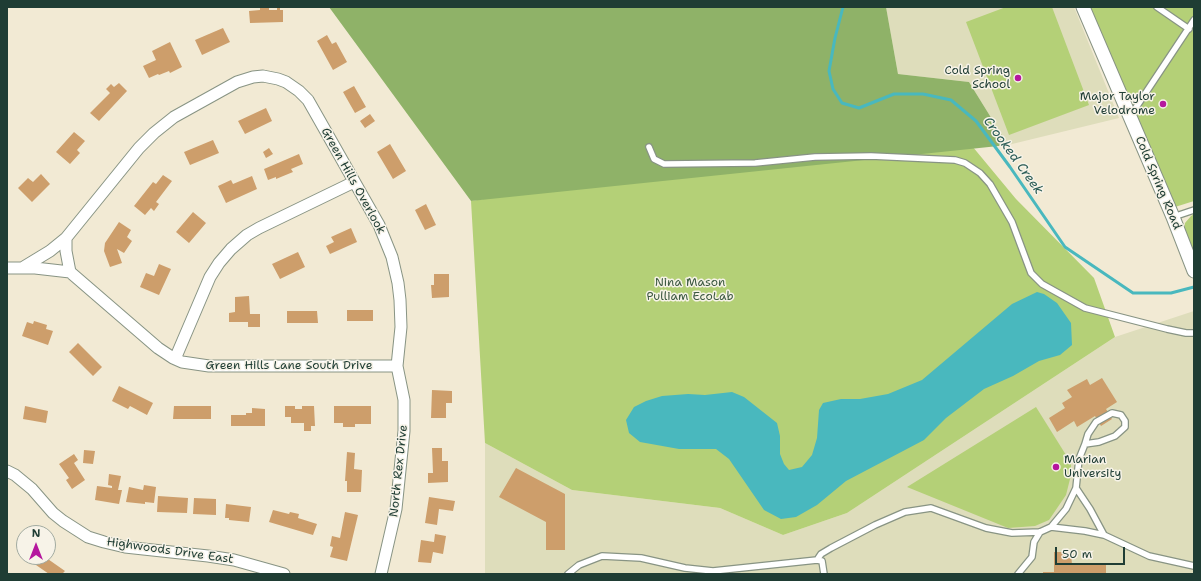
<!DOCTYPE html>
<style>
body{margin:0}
#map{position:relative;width:1201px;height:581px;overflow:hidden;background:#f2ead4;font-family:"Shantell Sans",sans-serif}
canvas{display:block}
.frame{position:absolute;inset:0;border:8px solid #1f3d34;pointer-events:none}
.north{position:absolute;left:16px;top:525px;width:40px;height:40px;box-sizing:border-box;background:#f7f3e8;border:1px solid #a1aaa0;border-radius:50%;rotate:0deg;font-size:11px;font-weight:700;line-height:16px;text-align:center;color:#1f3d34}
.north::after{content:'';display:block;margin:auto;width:14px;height:18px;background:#b5179e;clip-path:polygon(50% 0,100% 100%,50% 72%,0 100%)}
.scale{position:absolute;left:1055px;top:547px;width:70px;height:18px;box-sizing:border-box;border:2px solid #1f3d34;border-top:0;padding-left:5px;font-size:12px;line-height:14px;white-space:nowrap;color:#1f3d34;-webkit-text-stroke:3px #f7f3e8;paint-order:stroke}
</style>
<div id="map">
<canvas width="1201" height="581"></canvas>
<div class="frame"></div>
<div class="north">N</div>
<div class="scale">50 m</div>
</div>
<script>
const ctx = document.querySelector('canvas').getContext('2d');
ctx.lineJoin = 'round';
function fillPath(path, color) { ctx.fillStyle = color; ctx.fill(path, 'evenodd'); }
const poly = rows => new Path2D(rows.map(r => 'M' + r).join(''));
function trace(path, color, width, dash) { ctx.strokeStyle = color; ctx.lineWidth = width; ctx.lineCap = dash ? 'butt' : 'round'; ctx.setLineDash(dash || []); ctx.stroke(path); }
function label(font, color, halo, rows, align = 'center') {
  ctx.font = font + ' "Shantell Sans",sans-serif'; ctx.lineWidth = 3; ctx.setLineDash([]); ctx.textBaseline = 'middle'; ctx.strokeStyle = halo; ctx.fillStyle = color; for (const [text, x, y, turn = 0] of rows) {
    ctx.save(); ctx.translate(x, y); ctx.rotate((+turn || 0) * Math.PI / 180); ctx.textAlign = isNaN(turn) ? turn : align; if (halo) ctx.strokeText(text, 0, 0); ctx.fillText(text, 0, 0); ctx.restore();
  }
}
fillPath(poly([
 [886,7,1074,7,1119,118,1008,145,969,82,898,74],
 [1194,311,1193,574,485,574,485,443,572,490,720,508,783,535,847,513,1115,337]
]), '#deddbb');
fillPath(poly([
 [1006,7,1052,7,1089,105,1009,135,966,22],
 [1090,7,1194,7,1194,201,1175,207],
 [953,123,1016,199,1094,278,1115,337,847,513,783,535,720,508,572,490,485,443,471,201],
 [1194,214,1194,256,1184,230,1185,223,1191,216],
 [1036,407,1071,463,1071,475,1066,495,1049,520,1035,526,1008,528,907,487]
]), '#b4d077');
fillPath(poly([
 [329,7,886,7,898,74,969,82,1008,145,471,201]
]), '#8fb268');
fillPath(poly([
 [1037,292,1044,294,1057,303,1071,323,1072,345,1060,355,1039,361,1013,376,984,389,946,418,924,440,846,481,817,505,796,517,781,519,764,510,729,459,716,449,679,449,640,442,629,433,626,420,634,407,646,401,662,396,688,394,705,395,732,392,744,397,777,423,780,436,780,454,784,464,789,470,802,467,812,455,817,438,819,410,823,403,841,399,860,399,888,394,922,380,1012,304]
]), '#49b8be');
trace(poly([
 [843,7,835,38,829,71,833,89,842,103,859,108,894,94,923,94,951,100,976,121,1010,167,1065,247,1133,293,1171,293,1194,287]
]), '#49b8be', 3);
fillPath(poly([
 [260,7,269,7,269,10,277,10,277,7,280,7,280,10,283,10,283,22,250,23,249,11,260,10],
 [223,28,230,42,202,55,195,40],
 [327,35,332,44,336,42,347,62,333,70,317,41],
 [170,42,182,67,170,73,169,71,159,75,158,74,149,78,143,66,156,60,152,51],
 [119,83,127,91,99,121,90,113,110,93,106,89,111,84,114,87],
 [354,86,366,107,355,113,343,92],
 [266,108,272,121,245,134,238,121],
 [370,114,375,121,365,128,360,121],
 [74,132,85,141,77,150,80,153,70,164,56,152],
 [213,140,219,153,190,165,184,152],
 [390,144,406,171,393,179,377,152],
 [269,148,273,154,266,158,263,152],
 [299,154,303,164,291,169,293,172,276,179,276,177,268,180,264,169],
 [41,174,50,184,32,202,18,188,28,178,33,182],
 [163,175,172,181,156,202,159,204,154,211,151,208,145,215,134,206,153,182,156,184],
 [252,176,257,189,226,203,218,186,231,180,233,184],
 [426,204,436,225,425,230,415,210],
 [193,212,206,223,189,243,176,232],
 [119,222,131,230,127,237,132,241,124,253,117,249,122,263,110,267,104,251,105,243],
 [351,228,357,242,330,254,326,246,334,242,331,237],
 [298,252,305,267,280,279,272,264],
 [159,264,171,269,159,295,140,287,146,273,154,276],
 [434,274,449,274,449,297,432,298,431,285,434,285],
 [249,296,250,314,260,314,260,327,248,327,248,322,229,322,229,313,235,312,235,297],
 [347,310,373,310,373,321,347,321],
 [287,311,317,311,318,323,287,323],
 [34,321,47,325,46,329,53,331,48,345,22,336,27,322,33,324],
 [78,343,102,367,93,376,69,352],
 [1102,378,1117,402,1106,409,1112,419,1101,426,1095,416,1077,427,1074,421,1057,432,1049,418,1065,408,1062,403,1072,397,1067,390,1087,379,1090,385],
 [119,386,153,403,147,415,130,406,128,409,112,401],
 [432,390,452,391,452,403,446,403,446,418,431,418],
 [25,406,48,411,46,423,23,419],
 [174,406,211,406,211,419,173,419],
 [285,406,295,406,295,409,302,409,302,406,314,406,315,426,311,426,311,431,304,431,304,423,291,423,291,417,285,417],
 [334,406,371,406,371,424,355,424,355,427,343,427,343,423,334,423],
 [252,408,265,409,265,426,231,426,231,415,246,415,246,413,252,413],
 [432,448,442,448,442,461,448,461,448,482,428,483,428,473,433,473],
 [84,450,95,451,93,464,83,463],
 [347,452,355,453,354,469,362,470,361,492,347,492,347,481,345,481],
 [74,454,78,460,74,463,85,480,72,489,66,480,69,478,59,464],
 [516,468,565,494,565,550,546,550,546,522,499,497],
 [109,474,121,476,118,490,122,490,119,504,95,500,97,486,112,488,112,486,108,485],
 [144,485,156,487,154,503,145,502,145,504,126,502,129,487,143,490],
 [158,496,188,498,187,513,157,512],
 [429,497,455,501,453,511,439,509,437,525,425,523],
 [194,498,216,499,216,515,193,514],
 [226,504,251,507,249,522,229,520,229,518,225,518],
 [273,510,289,514,290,512,299,514,298,518,317,524,313,535,269,522],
 [345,512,358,515,347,561,330,557,333,547,330,546,332,536,340,538],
 [435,534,446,536,443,554,433,552,431,563,418,562,421,540,434,542],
 [1054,552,1071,552,1072,565,1106,565,1106,574,1043,574,1043,572,1054,572],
 [41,557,45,557,65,571,62,574,49,574,36,565]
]), '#cd9e6b');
const service = poly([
 [1157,7,1189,29],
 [1131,115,1194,20],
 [649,147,654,159,664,164,755,163,815,157,871,156,955,160,965,163,980,173,990,184,1012,222,1031,273,1042,284,1085,308,1167,329,1186,333,1194,333],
 [1173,217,1194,210],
 [1085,444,1088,434,1096,422,1112,413,1121,415,1125,421,1125,427,1115,436,1099,442,1085,444,1079,459,1076,488,1090,509,1104,535,1149,556,1194,566],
 [1051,527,1066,509,1076,488],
 [817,560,821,554,831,548,875,525,905,512,931,508,986,528,1012,533,1040,532,1051,527,1085,531,1104,535],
 [568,574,579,565,602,556,641,558,685,568,713,571,817,560,822,561,824,574],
 [1018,574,1032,557,1034,542,1040,532]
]);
const minor = poly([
 [66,238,66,251,70,272],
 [7,268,35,268,70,272,158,348,173,358,182,362,209,366,397,366],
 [22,268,50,251,66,238,139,148,154,133,174,117,237,82,253,77,263,76,278,79,286,82,299,91,308,100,379,225,392,257,398,283,400,300,401,327,397,366,404,400,404,431,396,509,381,574],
 [175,359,210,277,219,263,231,249,247,235,259,228,354,182],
 [7,471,15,475,32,489,53,513,63,521,88,537,104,542,125,547,208,556,234,560,284,574]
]);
const tertiary = poly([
 [1083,7,1173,217,1194,271]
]);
trace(service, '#889484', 8);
trace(minor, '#889484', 13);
trace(tertiary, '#889484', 15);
trace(service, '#fff', 5.5);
trace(minor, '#fff', 11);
trace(tertiary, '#fff', 13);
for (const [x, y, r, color] of [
 [1018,78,4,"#b5179e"],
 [1163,104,4,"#b5179e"],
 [1056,467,4,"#b5179e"]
]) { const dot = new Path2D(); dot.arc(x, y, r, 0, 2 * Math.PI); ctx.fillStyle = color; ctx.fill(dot); trace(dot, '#f7f3e8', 1.5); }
label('12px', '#1f3d34', '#f7f3e8', [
 ["Cold Spring",1010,71],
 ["School",1010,85],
 ["Major Taylor",1155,97],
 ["Velodrome",1155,111],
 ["Marian",1064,460,"left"],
 ["University",1064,474,"left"]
], 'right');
label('12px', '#1f3d34', '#f7f3e8', [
 ["Green Hills Overlook",353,181,61],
 ["Cold Spring Road",1158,183,67],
 ["Green Hills Lane South Drive",289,366],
 ["North Rex Drive",399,471,-84],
 ["Highwoods Drive East",170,551,8]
]);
label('12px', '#3d5a41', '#f7f3e8', [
 ["Nina Mason",690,283],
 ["Pulliam EcoLab",690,297]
]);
label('italic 13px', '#2a5c56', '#f7f3e8', [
 ["Crooked Creek",1013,156,54]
]);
</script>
